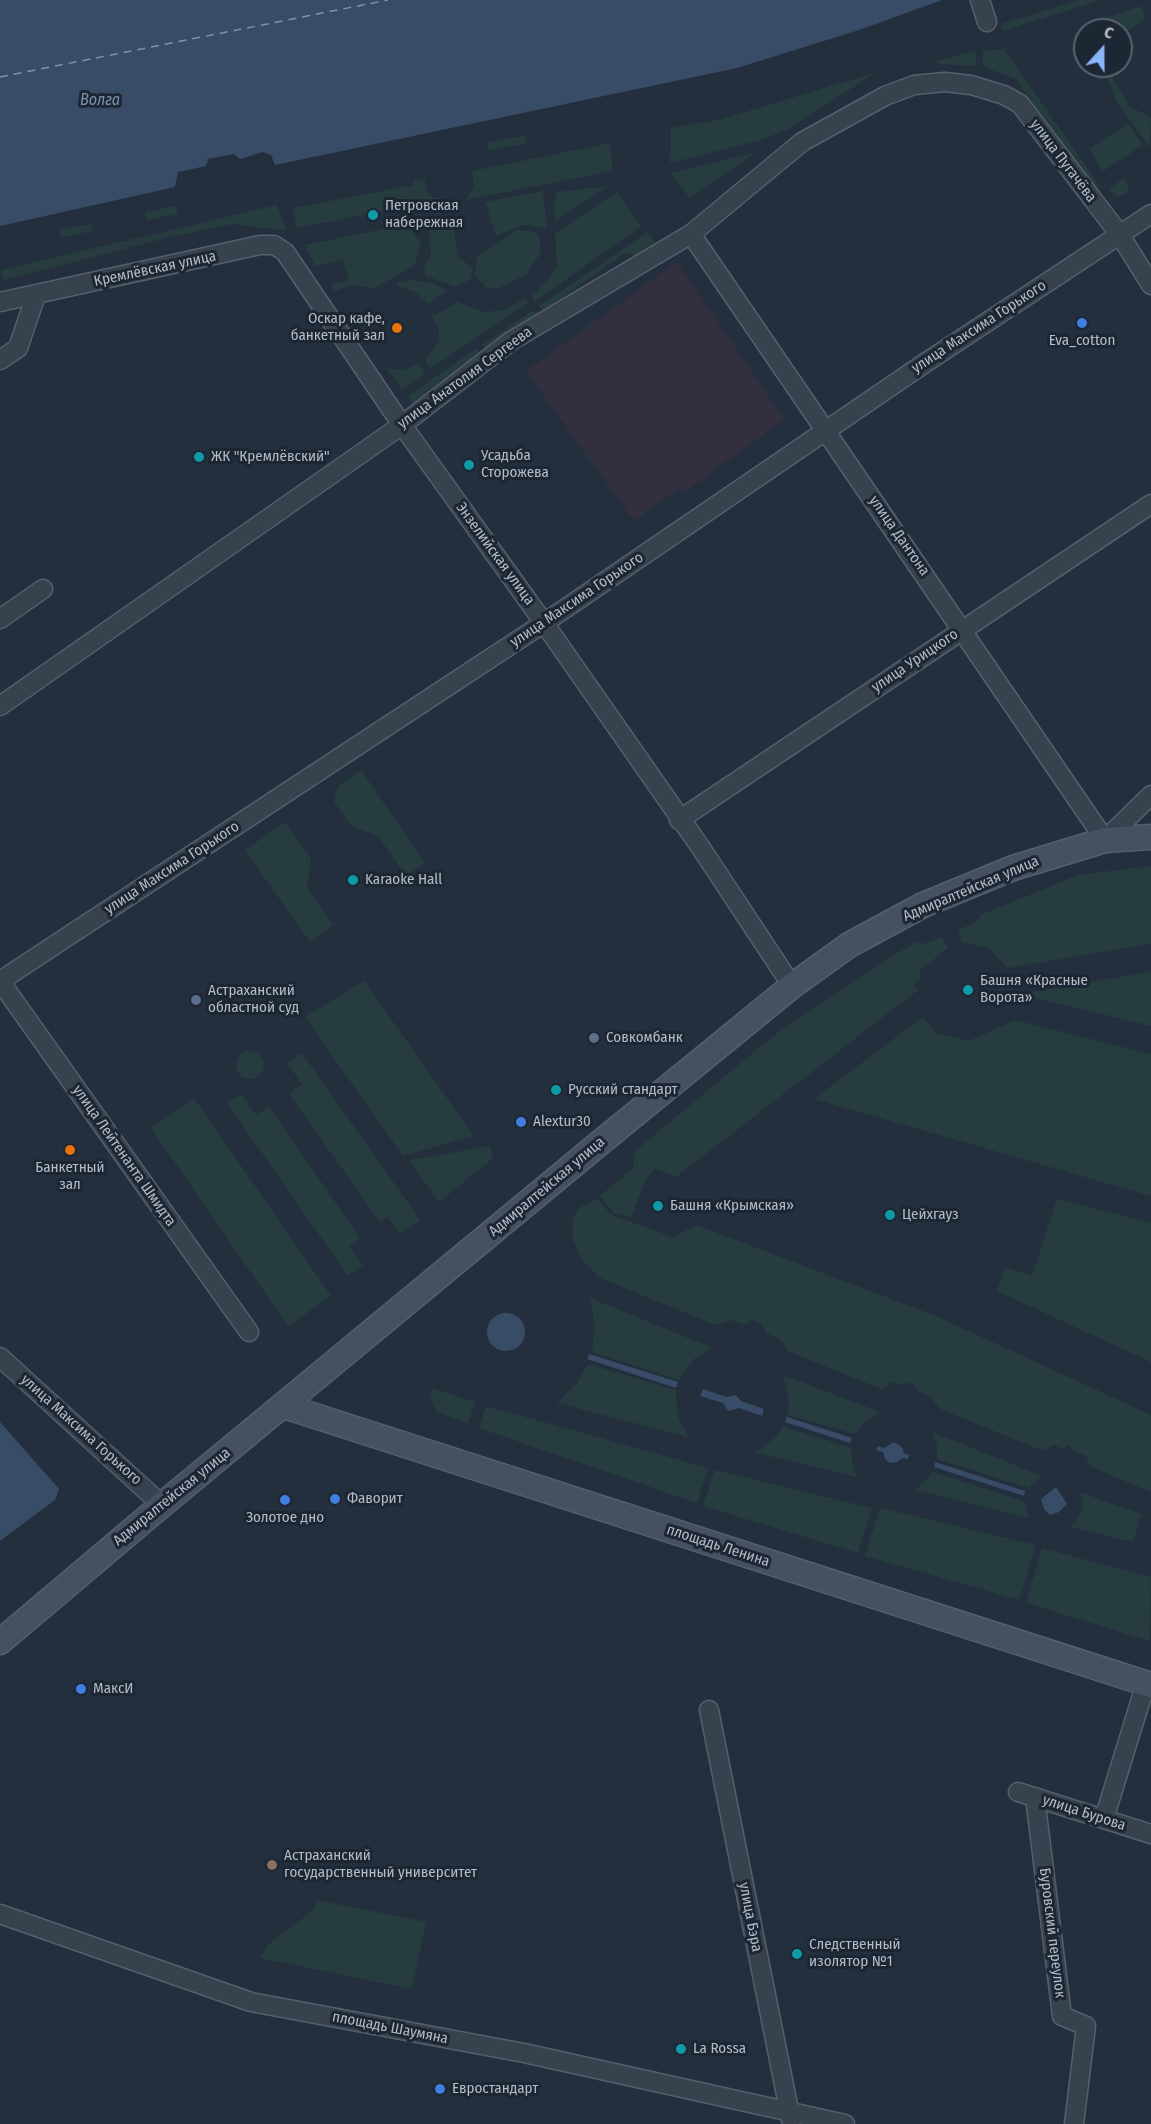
<!DOCTYPE html>
<meta charset="utf-8">
<style>
body{margin:0}
#map{position:relative;width:1151px;height:2124px;overflow:hidden;background:#242f3e;font-family:"Fira Sans Condensed",sans-serif}
canvas{display:block}
.north{position:absolute;left:1073px;top:18px;width:60px;height:60px;box-sizing:border-box;background:#1d2633;border:2px solid #59626f;border-radius:50%;rotate:21deg;font-size:16px;font-weight:700;line-height:24px;text-align:center;color:#b4bcc9}
.north::after{content:'';display:block;margin:auto;width:21px;height:27px;background:#8ab4f8;clip-path:polygon(50% 0,100% 100%,50% 72%,0 100%)}
</style>
<div id="map">
<canvas width="1151" height="2124"></canvas>
<div class="north">С</div>
</div>
<script>
const ctx = document.querySelector('canvas').getContext('2d');
ctx.lineJoin = 'round';
function fillPath(path, color) { ctx.fillStyle = color; ctx.fill(path, 'evenodd'); }
const poly = rows => new Path2D(rows.map(r => 'M' + r).join(''));
function trace(path, color, width, dash) { ctx.strokeStyle = color; ctx.lineWidth = width; ctx.lineCap = dash ? 'butt' : 'round'; ctx.setLineDash(dash || []); ctx.stroke(path); }
function label(font, color, halo, rows, align = 'center') {
  ctx.font = font + ' "Fira Sans Condensed",sans-serif'; ctx.lineWidth = 6; ctx.setLineDash([]); ctx.textBaseline = 'middle'; ctx.strokeStyle = halo; ctx.fillStyle = color; for (const [text, x, y, turn = 0] of rows) {
    ctx.save(); ctx.translate(x, y); ctx.rotate((+turn || 0) * Math.PI / 180); ctx.textAlign = isNaN(turn) ? turn : align; if (halo) ctx.strokeText(text, 0, 0); ctx.fillText(text, 0, 0); ctx.restore();
  }
}
fillPath(poly([
 [677,262,784,419,685,492,681,487,634,521,526,371]
]), '#32303f');
fillPath(poly([
 [1078,0,1101,0,1003,31,1001,24],
 [1141,6,1145,18,1121,36,1121,30,1095,30,1093,22],
 [1004,49,1099,185,1092,190,1015,78,983,67,983,51],
 [976,51,976,66,940,64,935,61],
 [1104,66,1111,66,1113,79,1130,107,1151,117,1150,148,1117,103],
 [877,72,788,129,764,139,670,163,671,128,719,120],
 [1128,123,1143,145,1103,171,1089,149],
 [526,135,527,143,489,151,487,143],
 [610,143,613,171,466,200,474,187,472,171],
 [757,152,690,198,670,173],
 [425,178,426,190,432,197,442,199,297,228,293,208,414,185,413,181],
 [1125,178,1129,192,1118,197,1108,189],
 [609,186,555,221,553,208,557,192],
 [543,191,547,228,524,225,496,236,485,202],
 [617,192,641,226,534,302,532,296,549,279,557,266,555,233],
 [277,205,287,231,232,224,171,237,3,280,1,270],
 [176,206,178,214,146,220,145,212],
 [447,221,454,230,458,258,473,267,471,279,456,287,426,276,424,265,431,255,429,228],
 [92,224,93,231,61,237,60,230],
 [408,224,421,244,414,266,375,288,351,285,334,291,330,284,349,280,343,260,315,266,305,245],
 [517,230,531,231,539,235,541,252,527,274,498,289,487,288,475,276,477,256],
 [648,232,657,244,638,257,625,253,543,311,539,306],
 [414,280,434,284,447,290,429,304,415,292,396,286,398,283],
 [524,299,528,303,430,369,425,361,439,341,439,328,432,317,457,302,485,312,505,310],
 [533,310,538,315,486,351,482,345],
 [477,348,481,354,434,386,435,394,416,409,408,396],
 [419,363,425,374,402,389,386,368,403,370],
 [361,770,425,863,406,876,378,836,352,827,334,802,338,786],
 [285,822,311,858,307,888,333,925,310,942,245,850],
 [1151,866,1151,944,1008,968,988,948,962,942,958,930,975,923,981,915,1078,875],
 [942,937,948,948,919,971,921,978,913,984,918,990,676,1177,655,1169,646,1179,631,1217,614,1213,600,1196,633,1168,635,1151,778,1032,897,953,917,942,924,944],
 [1151,972,1151,1026,1019,994],
 [364,981,474,1136,403,1156,305,1017],
 [923,1017,935,1033,969,1041,1015,1020,1151,1054,1151,1196,814,1099],
 '236 1065a14 14 0 1 1 28 0a14 14 0 1 1-28 0Z',
 [302,1053,420,1220,400,1234,388,1217,380,1222,289,1094,302,1084,287,1063],
 [241,1094,256,1115,269,1107,360,1238,349,1246,363,1265,348,1276,227,1103],
 [194,1098,331,1296,288,1326,151,1128],
 [491,1146,492,1159,439,1202,409,1160],
 [597,1198,611,1215,673,1237,696,1225,936,1316,1151,1415,1151,1492,1091,1467,1086,1456,1075,1452,1069,1444,1064,1449,1053,1445,1043,1451,940,1409,929,1395,917,1391,915,1385,909,1382,903,1385,893,1382,881,1389,788,1351,780,1339,766,1333,762,1324,752,1320,745,1325,732,1320,715,1325,598,1277,581,1258,573,1239,572,1220,579,1208],
 [1057,1199,1151,1223,1151,1362,997,1291,1005,1267,1032,1276],
 [590,1298,713,1348,695,1358,679,1380,592,1352,595,1327],
 [588,1364,676,1390,677,1414,688,1437,557,1403,576,1385],
 [783,1375,880,1412,864,1422,855,1434,787,1415,789,1399],
 [432,1388,475,1402,468,1423,436,1412,430,1394],
 [486,1406,708,1468,697,1503,479,1428],
 [783,1426,851,1448,853,1469,858,1477,756,1453,776,1437],
 [932,1432,1042,1476,1028,1488,937,1459,937,1445],
 [715,1470,872,1508,858,1553,703,1506],
 [933,1472,1024,1501,1029,1518,916,1490],
 [1080,1492,1141,1514,1133,1542,1070,1527,1077,1520,1083,1506],
 [880,1508,1036,1545,1019,1600,865,1556],
 [1042,1548,1151,1577,1150,1641,1026,1603],
 [317,1900,426,1922,412,1989,260,1958,269,1944,315,1909]
]), '#263c3f');
fillPath(poly([
 [0,0,942,0,859,30,737,68,275,165,271,155,263,152,240,159,234,154,208,159,206,166,178,172,175,187,0,226],
 '487 1332a19 19 0 1 1 38 0a19 19 0 1 1-38 0Z',
 [589,1354,678,1382,676,1388,587,1359],
 [703,1389,726,1397,736,1395,741,1401,764,1409,762,1416,739,1408,728,1411,723,1403,700,1396],
 [787,1417,852,1438,850,1443,785,1422],
 [0,1422,59,1489,55,1500,0,1541],
 [894,1442,902,1447,904,1453,909,1455,908,1459,902,1458,897,1462,890,1463,885,1459,883,1452,876,1450,878,1446,884,1448],
 [935,1462,1025,1491,1024,1496,934,1467],
 [1056,1487,1067,1504,1059,1512,1050,1515,1044,1509,1041,1499]
]), '#394c67');
trace(poly([
 [0,77,388,0]
]), '#7c92b1', 1.5, [8, 6]);
const street = poly([
 [980,0,987,22],
 [691,234,1105,840,1151,795],
 [0,302,260,245,274,245,285,252,402,425,544,623,701,848,792,986],
 [0,360,18,348,36,295],
 [0,619,43,589],
 [0,706,402,425,511,341,691,234,802,142,885,96,914,85,945,82,971,85,1004,95,1020,104,1120,235,1151,285],
 [679,820,1151,504],
 [0,981,544,623,925,363,1151,214],
 [0,981,249,1332],
 [0,1357,162,1505],
 [709,1710,791,2120],
 [1018,1792,1151,1834],
 [1035,1797,1062,2016,1086,2026,1074,2124],
 [1104,1819,1146,1683],
 [0,1914,251,2002,524,2053,845,2124]
]);
const secondary = poly([
 [284,1406,1151,1685],
 [0,1642,162,1505,601,1142,792,986,849,945,923,905,1013,868,1105,840,1151,837]
]);
trace(street, '#565f6c', 21);
trace(secondary, '#565f6c', 27);
trace(street, '#38414e', 18);
trace(secondary, '#465061', 24);
for (const [x, y, r, color] of [
 [373,215,6,"#0f9aa8"],
 [1082,323,6,"#3f7fe0"],
 [397,328,6,"#e8710a"],
 [199,457,6,"#0f9aa8"],
 [469,465,6,"#0f9aa8"],
 [353,880,6,"#0f9aa8"],
 [968,990,6,"#0f9aa8"],
 [196,1000,6,"#5c6f8a"],
 [594,1038,6,"#5c6f8a"],
 [556,1090,6,"#0f9aa8"],
 [521,1122,6,"#3f7fe0"],
 [70,1150,6,"#e8710a"],
 [658,1206,6,"#0f9aa8"],
 [890,1215,6,"#0f9aa8"],
 [335,1499,6,"#3f7fe0"],
 [285,1500,6,"#3f7fe0"],
 [81,1689,6,"#3f7fe0"],
 [272,1865,6,"#8d6e63"],
 [797,1954,6,"#0f9aa8"],
 [681,2049,6,"#0f9aa8"],
 [440,2089,6,"#3f7fe0"]
]) { const dot = new Path2D(); dot.arc(x, y, r, 0, 2 * Math.PI); ctx.fillStyle = color; ctx.fill(dot); trace(dot, '#1d2633', 2); }
label('15px', '#b4bcc9', '#1d2633', [
 ["улица Пугачёва",1063,161,53],
 ["Кремлёвская улица",155,269,-12],
 ["улица Максима Горького",979,327,-33],
 ["улица Анатолия Сергеева",465,378,-36],
 ["улица Дантона",899,536,55],
 ["Энзелийская улица",495,554,54],
 ["улица Максима Горького",577,600,-34],
 ["улица Урицкого",915,661,-34],
 ["улица Максима Горького",172,868,-33],
 ["Адмиралтейская улица",971,889,-23],
 ["улица Лейтенанта Шмидта",124,1156,55],
 ["Адмиралтейская улица",547,1187,-40],
 ["улица Максима Горького",81,1430,42],
 ["Адмиралтейская улица",172,1497,-39],
 ["площадь Ленина",718,1546,18],
 ["улица Бурова",1084,1813,18],
 ["улица Бэра",750,1917,79],
 ["Буровский переулок",1052,1933,83],
 ["площадь Шаумяна",390,2028,11]
]);
label('15px', '#b4bcc9', '#1d2633', [
 ["Петровская",385,206],
 ["набережная",385,223],
 ["Оскар кафе,",385,319,"right"],
 ["банкетный зал",385,336,"right"],
 ["Eva_cotton",1082,341,"center"],
 ["Усадьба",481,456],
 ["Сторожева",481,473],
 ["ЖК \"Кремлёвский\"",211,457],
 ["Karaoke Hall",365,880],
 ["Башня «Красные",980,981],
 ["Ворота»",980,998],
 ["Астраханский",208,991],
 ["областной суд",208,1008],
 ["Совкомбанк",606,1038],
 ["Русский стандарт",568,1090],
 ["Alextur30",533,1122],
 ["Банкетный",70,1168,"center"],
 ["зал",70,1185,"center"],
 ["Башня «Крымская»",670,1206],
 ["Цейхгауз",902,1215],
 ["Фаворит",347,1499],
 ["Золотое дно",285,1518,"center"],
 ["МаксИ",93,1689],
 ["Астраханский",284,1856],
 ["государственный университет",284,1873],
 ["Следственный",809,1945],
 ["изолятор №1",809,1962],
 ["La Rossa",693,2049],
 ["Евроcтандарт",452,2089]
], 'left');
label('italic 16px', '#7c92b1', '#1d2633', [
 ["Волга",100,101]
]);
</script>
